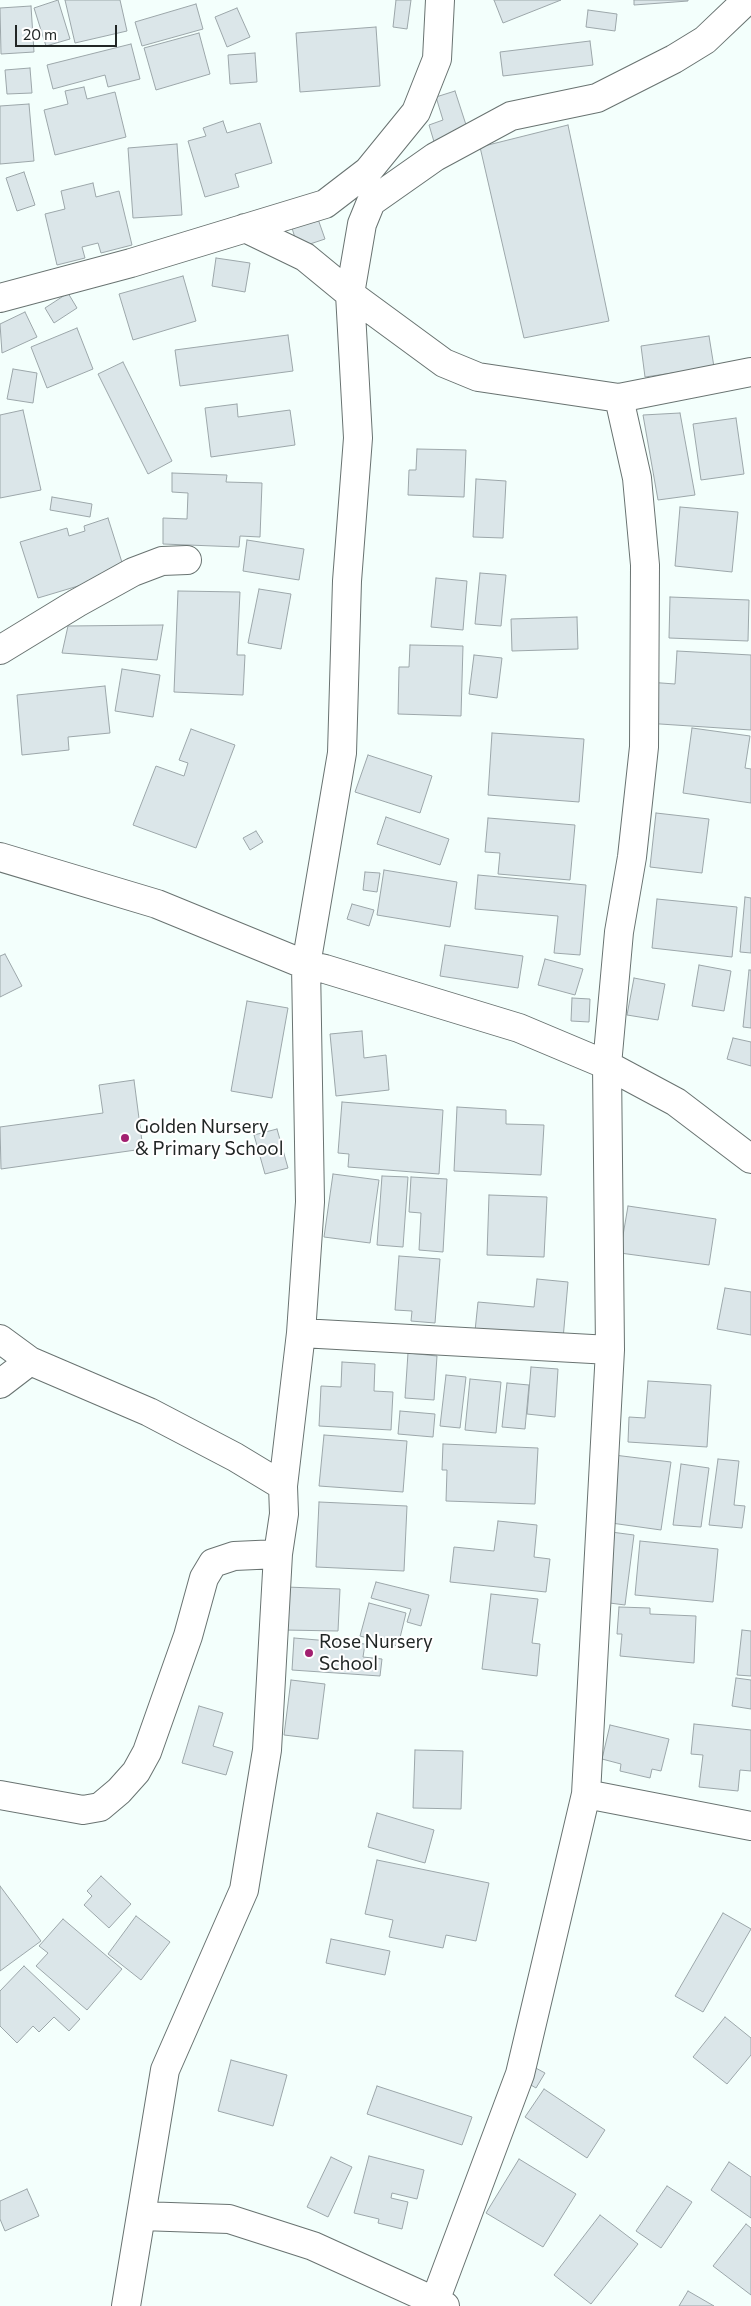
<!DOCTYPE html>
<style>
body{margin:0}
#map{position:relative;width:751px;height:2306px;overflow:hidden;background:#f3fffc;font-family:Commissioner,sans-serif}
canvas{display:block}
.scale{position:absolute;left:15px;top:25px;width:102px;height:22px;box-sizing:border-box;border:2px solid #212625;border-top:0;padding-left:6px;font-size:15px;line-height:18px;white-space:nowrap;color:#212625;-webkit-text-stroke:4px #fff;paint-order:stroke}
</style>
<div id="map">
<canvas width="751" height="2306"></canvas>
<div class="scale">20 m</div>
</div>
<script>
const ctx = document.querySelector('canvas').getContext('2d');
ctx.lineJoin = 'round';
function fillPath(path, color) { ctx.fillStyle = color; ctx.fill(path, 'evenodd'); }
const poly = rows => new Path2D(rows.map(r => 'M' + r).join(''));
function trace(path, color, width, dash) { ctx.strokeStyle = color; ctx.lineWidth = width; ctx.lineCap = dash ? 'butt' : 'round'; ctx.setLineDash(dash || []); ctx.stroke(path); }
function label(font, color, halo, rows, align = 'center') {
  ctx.font = font + ' Commissioner,sans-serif'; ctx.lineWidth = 4; ctx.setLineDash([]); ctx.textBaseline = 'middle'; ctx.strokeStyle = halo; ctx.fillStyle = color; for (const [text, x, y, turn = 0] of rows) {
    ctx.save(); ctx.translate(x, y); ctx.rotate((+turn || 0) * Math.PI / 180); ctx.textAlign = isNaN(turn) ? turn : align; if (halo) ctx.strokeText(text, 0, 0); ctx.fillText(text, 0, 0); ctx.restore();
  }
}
const building = poly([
 [58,0,70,39,46,46,34,8,58,0],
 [65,0,120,0,127,31,75,43,65,0],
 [396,0,411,0,407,29,393,27,396,0],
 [494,0,561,0,503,23,494,0],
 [634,0,688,0,688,1,634,5,634,0],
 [196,4,203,29,142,46,135,22,196,4],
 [31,6,34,52,1,54,0,8,31,6],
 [237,8,250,37,227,47,215,17,237,8],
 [588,10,617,14,615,31,586,27,588,10],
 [376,27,380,86,300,92,296,33,376,27],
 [199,33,210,74,156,90,144,48,199,33],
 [590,41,593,65,503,76,500,52,590,41],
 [131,44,140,79,108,87,105,75,53,89,47,65,131,44],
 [255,53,257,82,230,84,228,55,255,53],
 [30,68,32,93,7,94,5,70,30,68],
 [84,87,87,99,115,92,126,137,55,155,44,110,68,104,65,91,84,87],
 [455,91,469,134,435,145,429,125,443,120,436,97,455,91],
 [29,104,34,161,0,164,0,106,29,104],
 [223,121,227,133,260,123,272,163,235,174,239,187,205,197,188,141,206,136,203,128,223,121],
 [568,125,609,321,524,338,480,147,568,125],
 [177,144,182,215,133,218,128,148,177,144],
 [24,172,35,205,17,211,6,178,24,172],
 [93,183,96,197,119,191,132,245,101,253,98,243,82,247,85,258,57,265,45,214,65,209,61,191,93,183],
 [318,219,325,239,298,248,292,228,318,219],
 [216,258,250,263,245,292,212,286,216,258],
 [183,276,196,321,133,340,119,294,183,276],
 [68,293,77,308,54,323,45,308,68,293],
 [25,312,37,337,2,353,0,324,25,312],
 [77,328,93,369,47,388,31,347,77,328],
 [288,335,293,371,180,386,175,350,288,335],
 [709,336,714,367,645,377,641,346,709,336],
 [123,362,172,461,148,474,98,374,123,362],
 [13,369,37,373,33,403,7,399,13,369],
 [237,404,238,417,290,410,295,445,211,457,205,408,237,404],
 [23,410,41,490,0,498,0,415,23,410],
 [680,413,695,495,658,500,643,415,680,413],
 [736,418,744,474,701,480,693,424,736,418],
 [417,449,466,450,464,497,408,495,409,470,416,470,417,449],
 [172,473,227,475,226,482,262,483,260,537,240,536,239,547,163,544,163,518,187,519,188,493,172,492,172,473],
 [476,479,506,481,503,538,473,537,476,479],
 [52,497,92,504,90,517,50,510,52,497],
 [680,507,738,512,732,572,675,566,680,507],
 [108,518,125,572,38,598,20,542,67,528,69,536,85,531,84,526,108,518],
 [247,540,304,549,299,580,243,571,247,540],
 [480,573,506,575,501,626,475,624,480,573],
 [436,578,467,581,463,630,431,627,436,578],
 [259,589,291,594,281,649,248,643,259,589],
 [178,591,240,592,237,655,245,655,243,695,174,692,178,591],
 [670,597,749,600,748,641,669,638,670,597],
 [577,617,578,649,512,651,511,619,577,617],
 [163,625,157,660,62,653,68,626,163,625],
 [410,645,463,646,461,716,398,714,399,667,409,667,410,645],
 [677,651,751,655,751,730,645,723,648,682,675,684,677,651],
 [474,655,502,658,497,698,469,694,474,655],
 [122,669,160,675,153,717,115,711,122,669],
 [105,686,110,733,68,737,69,750,22,755,17,695,105,686],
 [692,728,750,736,745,768,751,769,751,803,683,793,692,728],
 [191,729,235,745,196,848,133,825,156,766,184,776,188,763,179,760,191,729],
 [492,733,584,739,579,802,488,795,492,733],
 [368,755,432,776,420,813,355,792,368,755],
 [656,813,709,819,702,873,650,867,656,813],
 [386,817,449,839,440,865,377,844,386,817],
 [488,818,575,825,570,880,498,874,500,853,485,852,488,818],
 [256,831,263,842,250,850,243,838,256,831],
 [384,870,457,882,450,927,377,915,384,870],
 [365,872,380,873,377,892,363,890,365,872],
 [478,875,586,885,580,955,554,953,558,916,475,909,478,875],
 [745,897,751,898,751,953,740,952,745,897],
 [657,899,737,907,732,957,652,948,657,899],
 [352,904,374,910,369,926,347,919,352,904],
 [445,945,523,956,518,988,440,976,445,945],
 [5,954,22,986,0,997,0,956,5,954],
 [545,959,583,969,575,995,538,985,545,959],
 [699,965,731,971,724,1011,692,1006,699,965],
 [749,970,751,970,751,1028,743,1027,749,970],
 [634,978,665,984,658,1020,627,1015,634,978],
 [572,998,590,999,589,1022,571,1021,572,998],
 [247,1001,288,1008,272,1098,231,1091,247,1001],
 [362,1031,364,1058,386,1055,389,1090,336,1096,330,1034,362,1031],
 [733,1038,751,1042,751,1066,727,1059,733,1038],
 [134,1080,143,1149,1,1169,0,1127,103,1113,99,1085,134,1080],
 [342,1102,443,1110,439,1174,348,1167,349,1154,338,1153,342,1102],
 [457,1107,506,1110,506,1124,544,1125,541,1175,454,1171,457,1107],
 [277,1129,288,1168,265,1174,254,1135,277,1129],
 [333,1174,379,1180,370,1243,324,1237,333,1174],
 [382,1176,408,1177,403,1247,377,1245,382,1176],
 [411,1177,447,1179,443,1252,419,1250,421,1213,409,1212,411,1177],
 [489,1195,547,1197,544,1257,487,1255,489,1195],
 [628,1206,716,1219,709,1265,620,1253,628,1206],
 [399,1256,440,1259,435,1323,411,1321,412,1311,395,1310,399,1256],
 [537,1279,568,1282,563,1339,475,1331,478,1302,534,1307,537,1279],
 [725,1288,751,1292,751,1335,717,1329,725,1288],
 [408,1353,437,1356,434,1400,405,1398,408,1353],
 [342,1362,375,1364,374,1391,393,1392,391,1430,319,1426,321,1386,341,1387,342,1362],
 [531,1367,558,1369,555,1417,527,1414,531,1367],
 [446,1375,466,1377,460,1428,440,1426,446,1375],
 [470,1379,501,1382,496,1433,465,1430,470,1379],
 [648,1381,711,1385,707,1447,628,1442,629,1417,645,1418,648,1381],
 [507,1383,529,1385,525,1429,502,1427,507,1383],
 [400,1411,435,1414,433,1437,398,1434,400,1411],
 [324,1435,407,1441,403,1492,319,1486,324,1435],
 [443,1444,538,1448,535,1504,446,1501,447,1470,442,1470,443,1444],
 [614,1455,671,1462,661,1530,604,1522,614,1455],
 [718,1459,739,1461,734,1505,745,1506,742,1528,709,1525,718,1459],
 [681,1464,709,1468,701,1527,673,1525,681,1464],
 [319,1502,407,1506,404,1571,316,1567,319,1502],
 [498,1521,537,1525,534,1557,550,1559,546,1592,450,1582,454,1547,494,1551,498,1521],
 [611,1532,634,1535,625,1605,602,1602,611,1532],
 [640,1541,718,1549,713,1602,635,1595,640,1541],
 [376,1582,429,1595,421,1626,407,1622,411,1609,371,1598,376,1582],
 [286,1587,340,1589,338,1631,284,1630,286,1587],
 [491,1594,538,1599,532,1643,540,1644,537,1676,482,1669,491,1594],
 [369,1603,406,1613,398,1646,360,1636,369,1603],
 [619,1607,650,1608,650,1614,696,1616,694,1663,620,1656,622,1634,617,1634,619,1607],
 [742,1630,751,1631,751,1676,737,1675,742,1630],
 [294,1638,365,1644,363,1657,382,1659,380,1676,292,1670,294,1638],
 [736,1678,751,1680,751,1709,732,1706,736,1678],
 [291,1680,325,1684,318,1739,284,1735,291,1680],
 [199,1706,223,1713,213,1746,233,1752,226,1775,182,1763,199,1706],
 [694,1724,751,1730,751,1771,740,1770,738,1791,699,1787,703,1755,691,1754,694,1724],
 [610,1725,669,1739,661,1771,652,1769,650,1778,620,1771,621,1764,602,1759,610,1725],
 [415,1750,463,1751,461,1809,413,1808,415,1750],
 [377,1813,434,1830,425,1863,368,1847,377,1813],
 [377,1860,489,1883,476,1941,446,1935,443,1948,389,1937,393,1920,365,1914,377,1860],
 [101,1876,131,1904,109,1928,84,1905,92,1896,87,1891,101,1876],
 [0,1886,41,1941,0,1971,0,1886],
 [723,1913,751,1929,703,2012,675,1996,723,1913],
 [136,1916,170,1942,141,1980,108,1954,136,1916],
 [63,1919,122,1969,87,2010,36,1966,48,1953,39,1946,63,1919],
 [331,1939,390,1951,385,1975,326,1963,331,1939],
 [24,1966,80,2019,69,2031,54,2017,39,2032,33,2026,17,2043,0,2026,0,1991,24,1966],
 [725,2017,751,2038,751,2055,727,2084,693,2057,725,2017],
 [231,2060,287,2075,273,2126,218,2111,231,2060],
 [532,2066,545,2073,536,2088,524,2081,532,2066],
 [377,2086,472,2117,462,2145,367,2114,377,2086],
 [544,2089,605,2130,587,2158,525,2117,544,2089],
 [369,2156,424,2170,417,2199,392,2193,391,2198,408,2202,402,2229,378,2223,379,2219,354,2213,369,2156],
 [331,2157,352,2167,328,2217,307,2207,331,2157],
 [519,2159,576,2194,543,2247,486,2213,519,2159],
 [729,2162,751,2177,751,2218,711,2190,729,2162],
 [667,2186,692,2202,661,2248,636,2231,667,2186],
 [27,2189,39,2216,5,2231,0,2219,0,2201,27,2189],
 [600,2215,638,2244,591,2304,554,2275,600,2215],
 [746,2224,751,2228,751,2295,713,2266,746,2224],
 [688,2291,714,2306,679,2306,688,2291]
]);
fillPath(building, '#dbe6e9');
trace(building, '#9ca7aa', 1);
const minor = poly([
 [747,0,705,40,674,59,597,98,511,116,435,157,371,202,362,224,350,294,444,363,478,377,619,398,751,372],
 [245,228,305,257,350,294,358,438,347,581,342,753,306,965,310,1202,301,1333,283,1486],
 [0,298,131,263,325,204,368,171,416,112,437,59,440,0],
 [0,650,77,603,133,572,162,561,187,560],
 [0,857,157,904,306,965,325,969,519,1028,607,1065,676,1102,751,1159],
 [301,1333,610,1350],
 [0,1339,30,1361,149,1412,235,1457,283,1486,284,1514,278,1554,267,1750,244,1890,165,2070,126,2306],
 [0,1384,30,1361],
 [586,1794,751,1826],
 [0,1795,83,1810,100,1807,119,1791,136,1772,147,1752,188,1636,204,1578,213,1563,234,1556,278,1554],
 [141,2216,229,2219,313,2246,445,2306],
 [435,2301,520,2074,586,1794,610,1350,607,1065,619,932,632,857,644,747,645,565,637,478,619,398]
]);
trace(minor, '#697371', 30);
trace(minor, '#fff', 28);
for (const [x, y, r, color] of [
 [125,1138,5,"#a22070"],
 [309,1653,5,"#a22070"]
]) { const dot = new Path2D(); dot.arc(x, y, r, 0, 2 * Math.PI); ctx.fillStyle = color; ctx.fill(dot); trace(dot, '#fff', 2); }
label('19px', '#212625', '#fff', [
 ["Golden Nursery",135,1127],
 ["& Primary School",135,1149],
 ["Rose Nursery",319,1642],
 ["School",319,1664]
], 'left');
</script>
